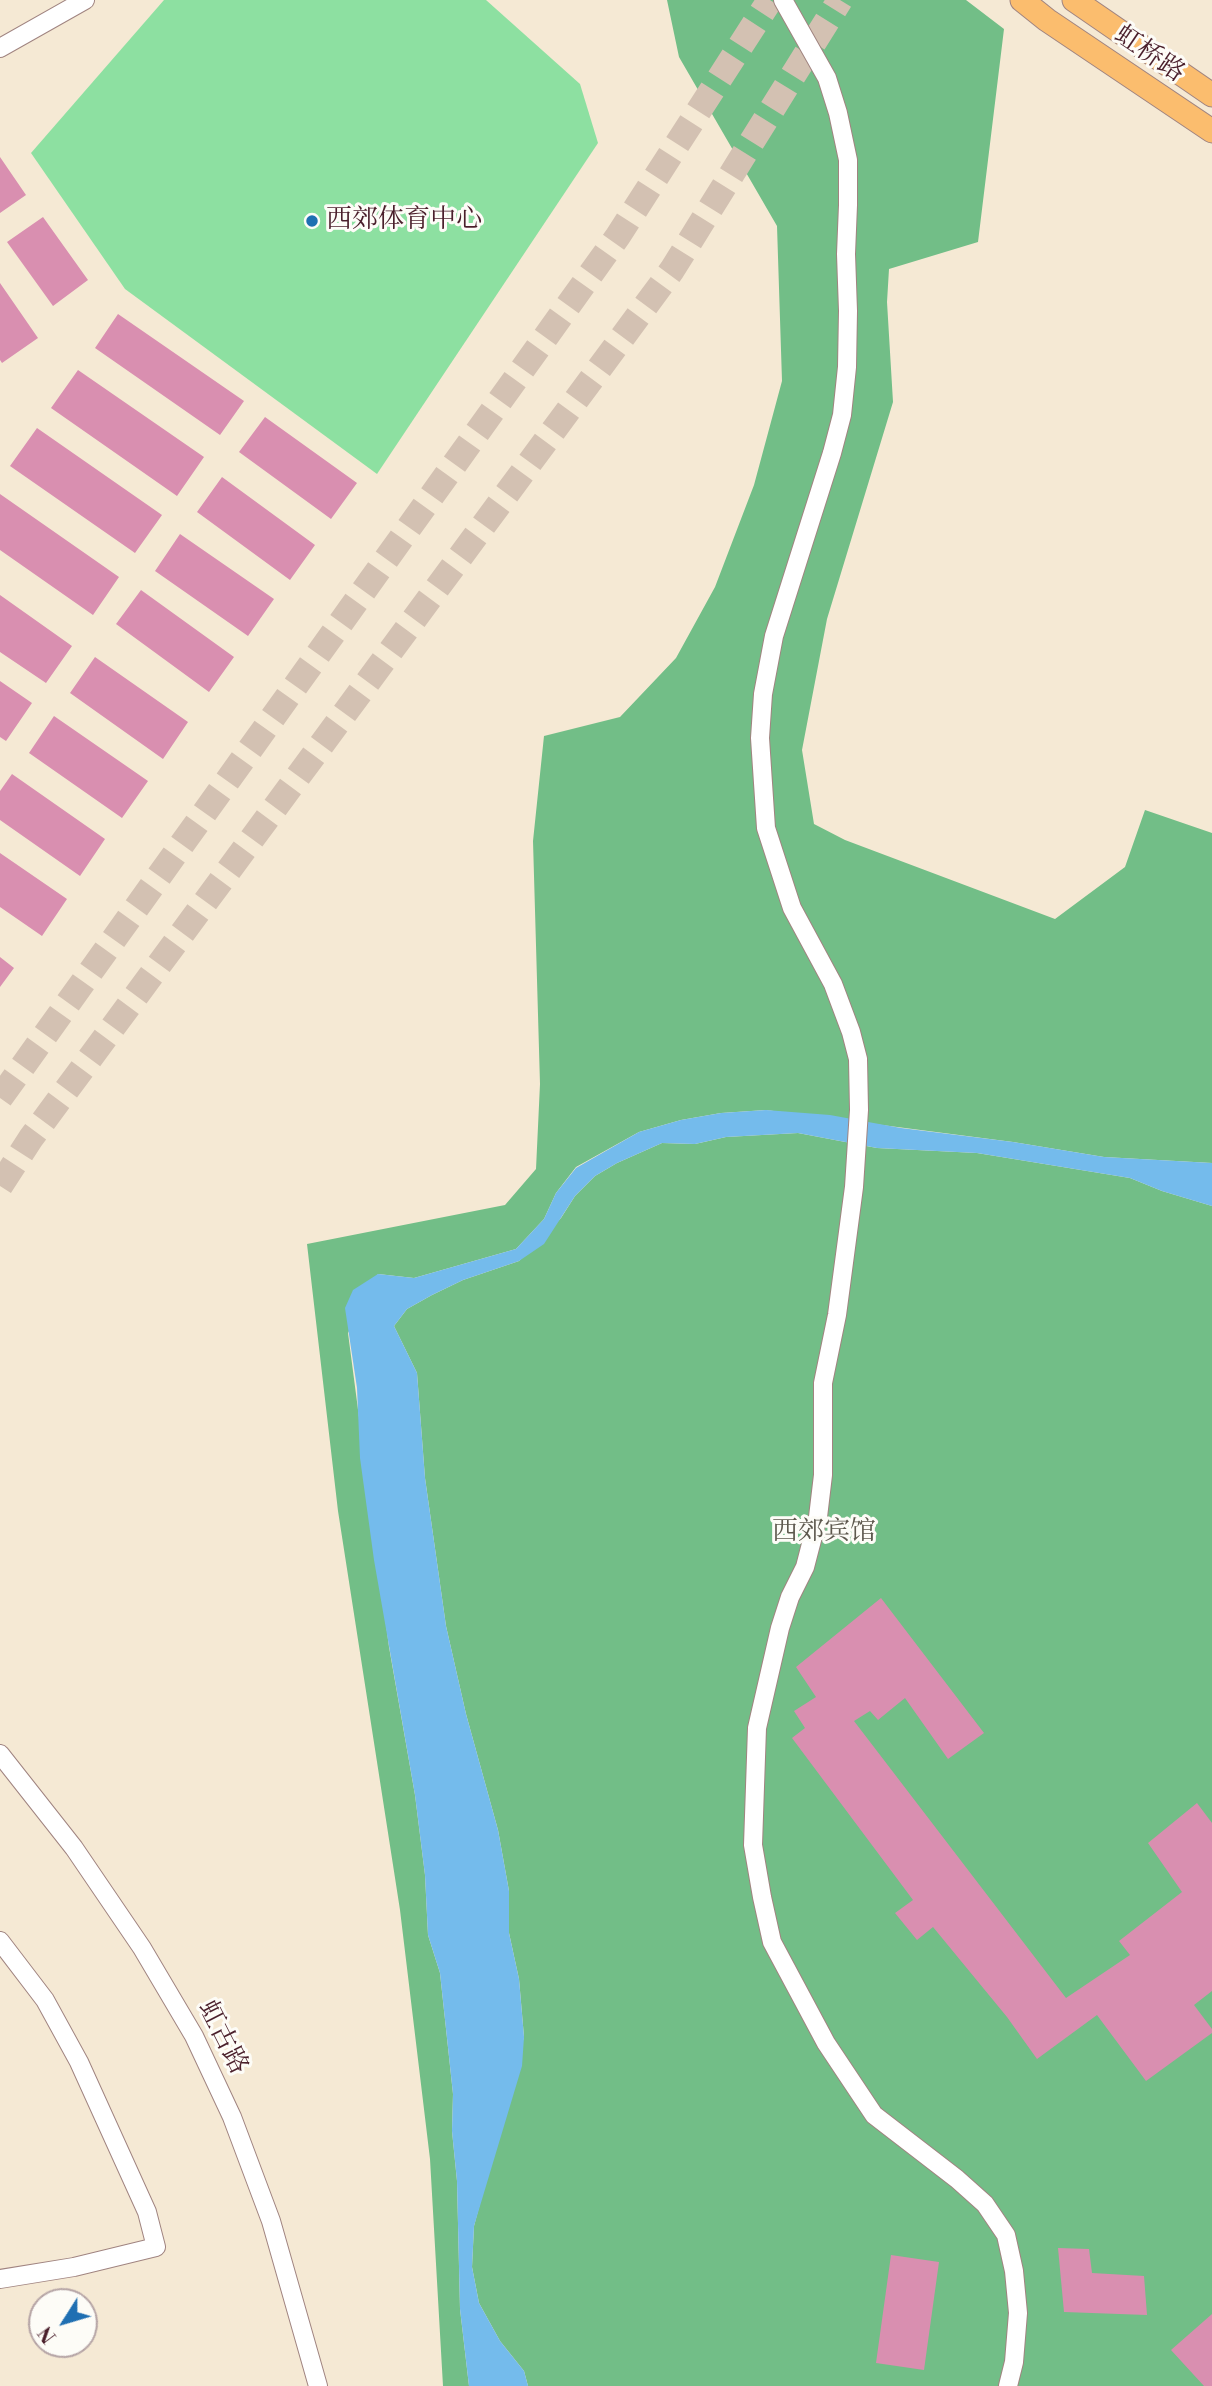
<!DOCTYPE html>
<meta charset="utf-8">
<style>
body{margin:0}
#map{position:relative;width:1212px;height:2386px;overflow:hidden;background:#f5e9d4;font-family:"Libre Bodoni",serif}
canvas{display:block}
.north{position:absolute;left:28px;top:2288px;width:70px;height:70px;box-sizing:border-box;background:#fdfcf7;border:2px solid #b5a4a5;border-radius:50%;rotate:233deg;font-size:19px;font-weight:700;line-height:28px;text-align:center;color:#4a1f2b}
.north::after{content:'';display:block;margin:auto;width:24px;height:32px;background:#1f6fb2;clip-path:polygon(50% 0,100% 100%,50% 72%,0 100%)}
</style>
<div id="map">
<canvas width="1212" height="2386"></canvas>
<div class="north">N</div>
</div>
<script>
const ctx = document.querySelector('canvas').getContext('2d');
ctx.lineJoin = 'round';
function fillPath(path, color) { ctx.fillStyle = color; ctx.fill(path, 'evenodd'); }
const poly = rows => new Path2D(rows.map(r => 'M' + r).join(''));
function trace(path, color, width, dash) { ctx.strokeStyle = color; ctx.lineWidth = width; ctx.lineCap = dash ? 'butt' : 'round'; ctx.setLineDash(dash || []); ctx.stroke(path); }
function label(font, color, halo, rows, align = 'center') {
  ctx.font = font + ' "Libre Bodoni","Noto Serif SC",serif'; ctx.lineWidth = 6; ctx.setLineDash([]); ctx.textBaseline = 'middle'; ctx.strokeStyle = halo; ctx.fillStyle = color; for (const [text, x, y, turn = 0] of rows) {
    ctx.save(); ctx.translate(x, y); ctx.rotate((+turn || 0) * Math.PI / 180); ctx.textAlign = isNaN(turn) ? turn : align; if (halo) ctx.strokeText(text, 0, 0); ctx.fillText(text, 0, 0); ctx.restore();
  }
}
fillPath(poly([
 [164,0,486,0,580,84,598,143,377,474,125,289,31,153]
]), '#8de0a1');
fillPath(poly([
 [667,0,966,0,1004,29,978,242,889,269,887,302,893,402,827,619,802,750,814,824,845,840,1055,919,1125,867,1145,810,1212,833,1212,1163,1104,1157,1013,1142,766,1110,721,1113,681,1120,639,1132,576,1167,556,1193,544,1219,516,1249,414,1278,378,1274,348,1333,389,1647,415,1795,425,1875,428,1935,440,1973,453,2094,452,2131,457,2181,460,2309,469,2386,443,2386,430,2159,400,1910,338,1511,307,1244,505,1205,536,1169,540,1084,533,841,544,736,620,717,676,658,715,587,754,485,782,381,777,226,679,57],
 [798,1133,877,1148,977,1153,1130,1178,1162,1191,1212,1206,1212,2386,528,2386,524,2371,500,2341,479,2303,472,2267,474,2226,524,2037,519,1979,509,1933,509,1891,498,1830,466,1714,446,1626,425,1478,417,1373,394,1326,407,1309,432,1295,463,1280,519,1261,561,1218,575,1196,595,1176,617,1163,662,1143,695,1144,726,1137]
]), '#72be87');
fillPath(poly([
 [766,1110,830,1115,901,1128,1013,1142,1104,1157,1212,1163,1212,1206,1162,1191,1130,1178,977,1153,877,1148,798,1133,726,1137,695,1144,662,1143,617,1163,595,1176,575,1196,544,1244,519,1261,463,1280,432,1295,407,1309,394,1326,417,1373,425,1478,446,1626,466,1714,498,1830,509,1891,509,1933,519,1979,524,2037,522,2066,474,2226,472,2267,479,2303,500,2341,524,2371,528,2386,469,2386,460,2309,457,2181,452,2131,453,2094,440,1973,428,1935,425,1875,415,1795,374,1560,360,1458,357,1388,345,1308,353,1290,378,1274,414,1278,516,1249,544,1219,556,1193,576,1168,639,1132,681,1120,721,1113]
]), '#74bbec');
fillPath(poly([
 [0,157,26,195,0,213],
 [43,217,88,280,53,306,7,242],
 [0,283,38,338,2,363,0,360],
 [118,314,244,401,220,435,95,348],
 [78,370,204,457,177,496,51,408],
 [265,417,357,483,331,519,239,452],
 [37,428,162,515,135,553,10,466],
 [222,477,315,545,290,580,197,512],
 [0,494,119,577,93,615,0,550],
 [180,534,274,599,248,636,155,571],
 [141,590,234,657,209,692,116,624],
 [0,595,72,646,46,683,0,652],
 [95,657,188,722,163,759,70,693],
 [0,681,32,703,6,741,0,737],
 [54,716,148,781,122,818,29,753],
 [12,774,105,839,80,876,0,820,0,791],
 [0,853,67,899,42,936,0,907],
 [0,957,14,968,0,987],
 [881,1598,984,1733,948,1759,905,1698,878,1720,870,1711,854,1721,1066,1998,1130,1955,1119,1941,1182,1892,1148,1843,1197,1803,1212,1823,1212,1991,1194,2005,1212,2029,1212,2033,1146,2081,1097,2015,1037,2059,1007,2017,933,1927,917,1940,895,1913,913,1900,792,1738,805,1728,794,1711,816,1697,796,1667],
 [1058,2248,1089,2249,1092,2273,1144,2276,1147,2315,1064,2312],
 [891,2255,939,2262,924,2370,876,2363],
 [1212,2314,1212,2386,1204,2386,1171,2350]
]), '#d98fb0');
trace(poly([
 [0,1098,618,236,770,0],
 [0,1186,31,1138,672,270,840,0]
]), '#d3c1b2', 26, [26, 13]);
const minor = poly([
 [783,0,827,78,838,113,848,160,848,205,846,254,848,311,847,367,842,415,832,453,774,636,763,694,760,738,766,828,792,908,833,984,851,1032,858,1059,859,1110,854,1187,837,1315,823,1383,823,1475,818,1517,805,1567,790,1597,780,1628,757,1728,753,1845,762,1897,772,1942,826,2043,874,2115,957,2179,985,2204,1006,2235,1014,2271,1018,2313,1014,2362,1008,2386],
 [0,48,85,0],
 [0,1754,74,1848,142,1948,194,2036,232,2117,271,2221,318,2386],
 [0,1941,45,2000,79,2062,147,2212,156,2247,74,2267,0,2279]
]);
const major = poly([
 [1022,0,1047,20,1212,131],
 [1074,0,1212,95]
]);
trace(minor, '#a08480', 20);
trace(major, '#a08480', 25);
trace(minor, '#fff', 18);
trace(major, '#fbbd6e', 23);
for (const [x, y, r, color] of [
 [312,221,7,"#1f6fb2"]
]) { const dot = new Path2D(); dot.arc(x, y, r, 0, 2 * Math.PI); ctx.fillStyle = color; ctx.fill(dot); trace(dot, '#fdfcf7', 2.5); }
label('26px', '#4a1f2b', '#fdfcf7', [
 ["虹桥路",1149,55,34],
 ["虹古路",222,2038,63]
]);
label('26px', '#4a1f2b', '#fdfcf7', [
 ["西郊体育中心",326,221]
], 'left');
label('26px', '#5e594e', '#fdfcf7', [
 ["西郊宾馆",824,1533]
]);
</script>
